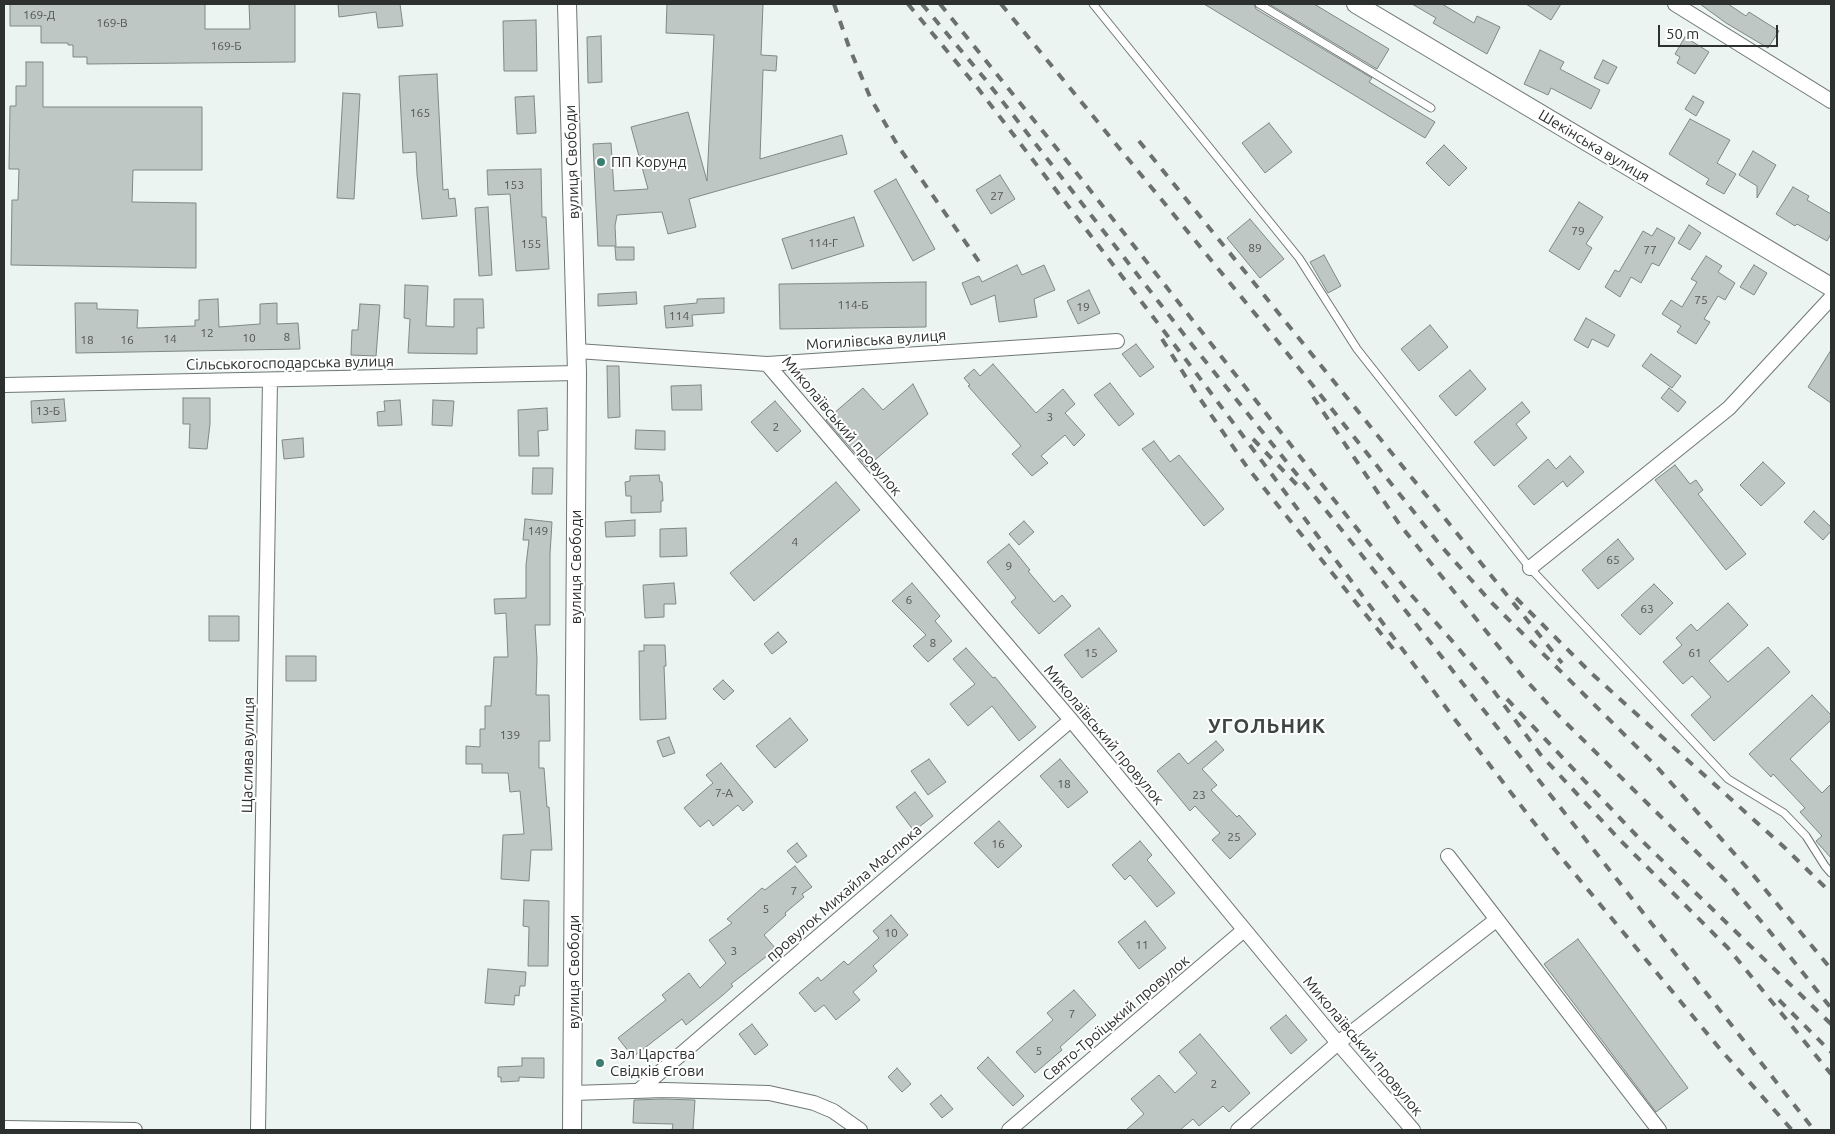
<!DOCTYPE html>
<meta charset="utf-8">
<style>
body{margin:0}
#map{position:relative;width:1835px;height:1134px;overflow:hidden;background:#ebf4f1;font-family:Ubuntu,sans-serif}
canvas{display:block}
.frame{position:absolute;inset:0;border:5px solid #2c302f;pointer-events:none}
.scale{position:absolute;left:1658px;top:25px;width:120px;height:22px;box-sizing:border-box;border:2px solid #2c302f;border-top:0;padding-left:6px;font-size:15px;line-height:18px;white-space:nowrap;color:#2c302f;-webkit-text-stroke:4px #fff;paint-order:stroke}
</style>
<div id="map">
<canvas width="1835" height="1134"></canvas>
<div class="frame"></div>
<div class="scale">50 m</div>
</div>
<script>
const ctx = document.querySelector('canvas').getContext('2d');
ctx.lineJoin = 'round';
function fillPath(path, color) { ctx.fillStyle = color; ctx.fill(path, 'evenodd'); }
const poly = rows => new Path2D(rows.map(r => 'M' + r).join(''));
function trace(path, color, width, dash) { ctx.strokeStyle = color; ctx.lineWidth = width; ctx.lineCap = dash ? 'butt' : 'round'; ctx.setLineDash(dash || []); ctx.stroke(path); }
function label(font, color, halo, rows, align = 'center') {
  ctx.font = font + ' Ubuntu,sans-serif'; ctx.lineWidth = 4; ctx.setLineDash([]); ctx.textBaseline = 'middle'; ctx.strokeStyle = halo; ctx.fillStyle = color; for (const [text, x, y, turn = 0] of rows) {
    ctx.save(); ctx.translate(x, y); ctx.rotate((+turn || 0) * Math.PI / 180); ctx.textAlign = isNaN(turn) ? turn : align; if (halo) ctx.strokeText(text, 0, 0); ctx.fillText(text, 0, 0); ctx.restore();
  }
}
const building = poly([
 [10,4,205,4,205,29,250,29,249,4,295,4,295,62,87,64,87,57,73,57,73,45,68,45,68,43,41,43,41,26,10,26,10,4],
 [338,4,400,4,403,26,378,28,376,12,339,17,338,4],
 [667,4,763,4,761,55,777,56,776,71,763,70,760,159,842,135,847,154,689,199,696,227,668,234,662,212,617,215,615,226,616,246,598,246,593,144,611,143,614,191,648,189,631,127,688,112,707,181,714,35,666,33,667,4],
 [1204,4,1254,4,1256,9,1372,78,1369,82,1435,122,1425,138,1204,4],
 [1269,4,1314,4,1389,49,1377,69,1269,4],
 [1412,4,1442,4,1474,23,1477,16,1500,27,1487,54,1433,23,1436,18,1412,4],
 [1526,4,1561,4,1551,20,1526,4],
 [1700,4,1728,4,1746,16,1749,12,1779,31,1768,48,1726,23,1700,4],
 [536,20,537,71,504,71,503,21,536,20],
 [601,36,602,82,588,83,587,37,601,36],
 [1685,37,1709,52,1695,74,1677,63,1680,57,1675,54,1685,37],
 [1540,50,1564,62,1560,69,1600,90,1591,109,1551,88,1548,95,1524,84,1540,50],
 [1603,60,1617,67,1608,84,1594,78,1603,60],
 [26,62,43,62,43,107,202,107,202,170,133,170,132,202,196,203,196,268,11,265,12,200,18,200,19,169,9,169,10,106,16,106,16,86,26,86,26,62],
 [437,74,443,190,448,189,449,199,455,198,457,216,422,219,417,175,416,152,403,153,399,76,437,74],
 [343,93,360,94,354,199,337,198,343,93],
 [534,96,536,133,517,134,515,97,534,96],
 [1693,96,1704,102,1696,116,1685,109,1693,96],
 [1690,119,1730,140,1717,163,1736,174,1724,194,1706,184,1709,179,1669,154,1690,119],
 [1269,123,1292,152,1265,173,1242,143,1269,123],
 [1444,145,1467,168,1449,186,1426,163,1444,145],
 [1753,151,1776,165,1757,198,1757,186,1739,175,1753,151],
 [541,169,542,217,546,217,549,269,516,271,510,194,488,195,487,170,541,169],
 [1000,175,1015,199,991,214,976,190,1000,175],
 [896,179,935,249,913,261,874,191,896,179],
 [1793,187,1809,196,1807,200,1831,214,1831,234,1827,241,1797,224,1795,226,1776,214,1793,187],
 [1579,202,1603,217,1586,244,1592,248,1579,270,1549,251,1579,202],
 [488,207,492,275,479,276,475,208,488,207],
 [854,217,864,246,792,269,782,239,854,217],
 [1250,219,1284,259,1260,278,1227,238,1250,219],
 [1689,225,1701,233,1690,250,1678,243,1689,225],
 [1657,228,1675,238,1659,266,1652,263,1641,283,1631,277,1620,297,1605,287,1615,270,1619,272,1643,231,1652,236,1657,228],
 [615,247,634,247,634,260,616,260,615,247],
 [1324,255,1341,286,1328,293,1310,262,1324,255],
 [1706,256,1722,266,1718,272,1735,283,1725,300,1718,296,1704,319,1710,322,1696,344,1677,332,1681,326,1662,314,1671,300,1682,307,1697,282,1691,279,1706,256],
 [1017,265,1022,275,1044,265,1055,290,1034,299,1037,317,999,322,995,295,971,305,962,283,979,276,982,282,1017,265],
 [1754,265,1767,273,1754,295,1740,287,1754,265],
 [926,282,926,327,780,329,779,284,926,282],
 [405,285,428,286,426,326,454,327,454,299,483,299,484,328,477,328,477,354,408,353,410,319,404,318,405,285],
 [1089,290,1100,313,1078,324,1067,301,1089,290],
 [636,292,637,304,598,306,598,294,636,292],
 [724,298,724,313,692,315,693,326,666,328,664,306,697,303,697,299,724,298],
 [218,299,219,327,260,324,260,304,277,303,277,324,298,323,300,349,76,353,75,303,97,303,97,309,138,310,137,328,195,326,195,320,199,320,199,300,218,299],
 [360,304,380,305,376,356,351,355,352,330,358,330,360,304],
 [1586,318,1615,335,1608,347,1592,339,1588,348,1574,340,1586,318],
 [1430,325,1448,347,1419,371,1401,349,1430,325],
 [1136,344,1154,367,1140,377,1122,354,1136,344],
 [1831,350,1831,403,1808,387,1831,350],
 [1651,354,1681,376,1672,388,1642,366,1651,354],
 [993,364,1036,413,1063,389,1075,404,1065,413,1085,435,1074,446,1065,435,1041,456,1048,463,1032,476,1012,454,1021,446,968,386,970,385,964,378,974,369,980,376,993,364],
 [607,366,619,366,620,417,608,418,607,366],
 [1470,370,1486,389,1456,416,1439,396,1470,370],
 [1110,383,1134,414,1119,426,1094,395,1110,383],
 [913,384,928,414,867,467,826,420,863,388,883,410,913,384],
 [701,385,702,410,672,410,671,386,701,385],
 [1669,388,1686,402,1678,412,1661,398,1669,388],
 [183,398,210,398,210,424,207,449,189,448,190,424,183,424,183,398],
 [64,399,66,421,32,423,31,401,64,399],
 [400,400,402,425,378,426,377,412,385,411,384,401,400,400],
 [433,400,454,401,452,426,432,425,433,400],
 [775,401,801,431,777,452,751,422,775,401],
 [1522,402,1530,412,1516,424,1527,438,1494,466,1474,442,1522,402],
 [547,408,548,430,538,431,539,456,519,456,518,410,547,408],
 [636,430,665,431,665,450,635,449,636,430],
 [303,438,304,457,284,459,282,440,303,438],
 [1154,441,1170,462,1179,455,1224,509,1204,526,1142,449,1154,441],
 [1570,456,1584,472,1567,487,1563,481,1534,505,1518,486,1548,459,1556,469,1570,456],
 [1763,462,1785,483,1761,506,1740,485,1763,462],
 [1675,465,1690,484,1696,480,1703,490,1698,494,1746,554,1726,570,1655,480,1675,465],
 [533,468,553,468,552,494,532,494,533,468],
 [659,475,660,482,662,482,663,501,661,501,661,512,631,513,631,496,626,496,625,482,630,481,630,476,659,475],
 [836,482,860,510,754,601,730,573,836,482],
 [1814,511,1831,527,1831,531,1823,540,1804,522,1814,511],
 [525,519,552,522,550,554,550,625,535,625,537,659,536,695,549,695,550,741,539,741,539,768,544,768,547,807,549,807,552,850,531,850,529,881,501,879,503,835,524,834,520,791,510,792,508,773,482,773,482,764,466,764,466,746,480,747,480,729,485,729,485,706,491,706,494,657,508,657,506,613,495,614,494,599,526,598,526,565,529,540,523,540,525,519],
 [635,520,635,536,606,537,605,522,635,520],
 [1024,521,1034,532,1019,545,1009,534,1024,521],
 [686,528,687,556,660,557,660,529,686,528],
 [1618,539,1634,559,1598,589,1582,570,1618,539],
 [1009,544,1030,570,1028,571,1054,602,1062,595,1071,606,1039,634,1011,602,1016,598,987,562,1009,544],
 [674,583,676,604,664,604,664,617,645,618,643,585,674,583],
 [912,583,940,616,935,621,952,641,928,662,913,646,926,635,892,601,912,583],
 [1654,584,1673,603,1640,635,1621,615,1654,584],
 [1728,603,1748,625,1709,661,1728,682,1768,647,1790,672,1714,741,1691,715,1711,697,1692,676,1683,684,1663,662,1682,645,1676,638,1691,624,1697,631,1728,603],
 [209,616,239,616,239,641,209,641,209,616],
 [1099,628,1117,651,1082,678,1064,655,1099,628],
 [778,632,787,642,772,654,764,644,778,632],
 [644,645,665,645,666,666,664,666,666,719,640,720,639,651,644,651,644,645],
 [966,648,993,678,995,677,1036,727,1019,741,992,706,968,726,950,704,975,684,953,659,966,648],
 [286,656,316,656,316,681,286,681,286,656],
 [723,680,734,691,724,700,713,689,723,680],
 [1812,695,1831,715,1831,720,1790,759,1822,793,1831,784,1831,858,1816,841,1822,836,1800,812,1805,808,1773,774,1771,777,1749,754,1812,695],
 [790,718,808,740,775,768,756,746,790,718],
 [669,737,675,753,663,757,657,741,669,737],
 [1216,741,1224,750,1202,769,1217,785,1211,790,1237,817,1239,815,1256,834,1230,859,1212,840,1220,833,1195,806,1190,811,1157,771,1179,753,1188,764,1216,741],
 [929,759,946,782,928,795,911,771,929,759],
 [1060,759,1088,792,1068,808,1040,776,1060,759],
 [721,763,753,802,743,811,738,805,713,826,709,820,700,827,684,808,713,783,706,775,721,763],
 [915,792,933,816,914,831,896,807,915,792],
 [999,821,1022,846,998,868,974,843,999,821],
 [1140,841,1152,855,1147,860,1175,893,1157,907,1130,875,1125,880,1112,865,1140,841],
 [797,843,807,856,797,863,787,851,797,843],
 [795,866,812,887,802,894,804,897,785,913,786,915,764,935,776,949,731,984,733,986,723,995,686,1025,682,1019,633,1057,618,1038,666,1000,662,995,689,973,700,988,726,963,709,940,732,923,727,919,762,888,765,890,795,866],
 [524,900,549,901,548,966,528,966,529,927,523,926,524,900],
 [891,915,908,935,873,966,877,971,853,992,860,1000,836,1020,824,1005,815,1012,799,993,818,977,821,981,844,961,848,965,879,938,873,931,891,915],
 [1145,921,1166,948,1139,969,1118,942,1145,921],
 [1578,939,1688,1088,1656,1112,1544,964,1578,939],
 [488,969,526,972,525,986,520,986,519,996,515,995,514,1005,485,1003,488,969],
 [1074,990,1096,1015,1060,1047,1062,1050,1035,1073,1016,1052,1053,1020,1047,1013,1074,990],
 [1286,1015,1307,1040,1291,1054,1270,1028,1286,1015],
 [752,1024,768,1045,755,1055,739,1034,752,1024],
 [1200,1034,1250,1093,1229,1112,1223,1106,1199,1126,1193,1119,1180,1130,1126,1130,1144,1114,1131,1099,1159,1075,1175,1093,1197,1073,1179,1052,1200,1034],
 [988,1057,1024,1096,1013,1106,977,1068,988,1057],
 [522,1058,544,1058,544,1078,519,1077,519,1081,501,1082,501,1077,498,1077,498,1067,522,1066,522,1058],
 [897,1068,911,1084,902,1092,888,1077,897,1068],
 [941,1095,953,1109,942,1118,930,1104,941,1095],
 [662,1099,695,1100,693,1130,672,1130,673,1124,633,1123,634,1100,662,1099]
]);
fillPath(building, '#bec7c4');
trace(building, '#7f8886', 1);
const service = poly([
 [1093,4,1299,258,1357,349,1530,568,1728,779,1784,813,1806,836,1825,866,1831,873],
 [1259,4,1431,108]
]);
const minor = poly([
 [1675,4,1831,101],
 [577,351,767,364,1117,341],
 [767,364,1071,720,1338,1043,1413,1130],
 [4,385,577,373],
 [1530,568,1729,408,1831,298],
 [1448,856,1659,1130],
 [638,1091,1071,720],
 [573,1093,665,1090,769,1093,814,1103,833,1111,860,1130],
 [4,1128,135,1130],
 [258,1130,270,380],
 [1009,1130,1244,930],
 [1238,1130,1338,1043,1496,920]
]);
const tertiary = poly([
 [567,4,577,373,572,1130],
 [1356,4,1831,287]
]);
trace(service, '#6f7775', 9);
trace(minor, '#6f7775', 16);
trace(tertiary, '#6f7775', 20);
trace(service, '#fff', 7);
trace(minor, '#fff', 14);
trace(tertiary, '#fff', 18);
trace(poly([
 [834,4,849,47,870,97,898,146,980,263],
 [908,4,977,87,1196,373,1453,717,1555,850,1720,1049,1792,1130],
 [922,4,985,79,1193,346,1357,549,1814,1130],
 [940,4,1079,176,1350,520,1406,589,1454,643,1493,690,1540,754,1619,839,1728,948,1831,1074],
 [1001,4,1275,338,1441,546,1492,603,1656,766,1749,870,1831,969],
 [1139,141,1562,663],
 [1162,339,1196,393,1247,467,1395,651],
 [1313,397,1400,525,1524,678,1557,714,1728,883,1767,928,1831,1008],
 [1253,439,1298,486],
 [1516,598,1591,673,1784,847,1831,893],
 [1507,699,1637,836,1831,1024],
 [1779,1000,1831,1052]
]), '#6b716f', 4, [9, 9]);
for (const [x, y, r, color] of [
 [601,162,5,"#3b7e70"],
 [600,1063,5,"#3b7e70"]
]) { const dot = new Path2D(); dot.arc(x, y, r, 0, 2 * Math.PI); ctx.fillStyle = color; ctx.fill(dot); trace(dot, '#fff', 2); }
label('12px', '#505654', null, [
 ["169-Д",39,15],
 ["169-В",112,23],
 ["169-Б",226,46],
 ["165",420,113],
 ["153",514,185],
 ["27",997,196],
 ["79",1578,231],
 ["114-Г",823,243],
 ["155",531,244],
 ["89",1255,248],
 ["77",1650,250],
 ["75",1701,300],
 ["114-Б",853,305],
 ["19",1083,307],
 ["114",679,316],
 ["12",207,333],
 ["8",287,337],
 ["10",249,338],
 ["14",170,339],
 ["18",87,340],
 ["16",127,340],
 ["13-Б",48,411],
 ["3",1050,417],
 ["2",776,427],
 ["149",538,531],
 ["4",795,542],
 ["65",1613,560],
 ["9",1009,566],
 ["6",909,600],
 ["63",1647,609],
 ["8",933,643],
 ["15",1091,653],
 ["61",1695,653],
 ["139",510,735],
 ["18",1064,784],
 ["7-А",724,793],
 ["23",1199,795],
 ["25",1234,837],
 ["16",998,844],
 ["7",794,891],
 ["5",766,909],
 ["10",891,933],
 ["11",1142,945],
 ["3",734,951],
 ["7",1072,1014],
 ["5",1039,1051],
 ["2",1214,1084]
]);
label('15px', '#2c302f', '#fff', [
 ["Шекінська вулиця",1594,146,31],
 ["вулиця Свободи",572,162,-92],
 ["Могилівська вулиця",876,340,-4],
 ["Сільськогосподарська вулиця",290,363,-1],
 ["Миколаївський провулок",842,426,50],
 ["вулиця Свободи",576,567,-90],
 ["Миколаївський провулок",1104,735,50],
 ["Щаслива вулиця",248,755,-89],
 ["провулок Михайла Маслюка",844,893,-41],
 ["вулиця Свободи",574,972,-90],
 ["Свято-Троїцький провулок",1116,1018,-40],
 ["Миколаївський провулок",1363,1046,50]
]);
label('15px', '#2c302f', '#fff', [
 ["ПП Корунд",611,162],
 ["Зал Царства",610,1054],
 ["Свідків Єгови",610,1071]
], 'left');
ctx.letterSpacing = '1px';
label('bold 20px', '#3e4644', '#fff', [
 ["УГОЛЬНИК",1267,726]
]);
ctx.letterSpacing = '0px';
</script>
